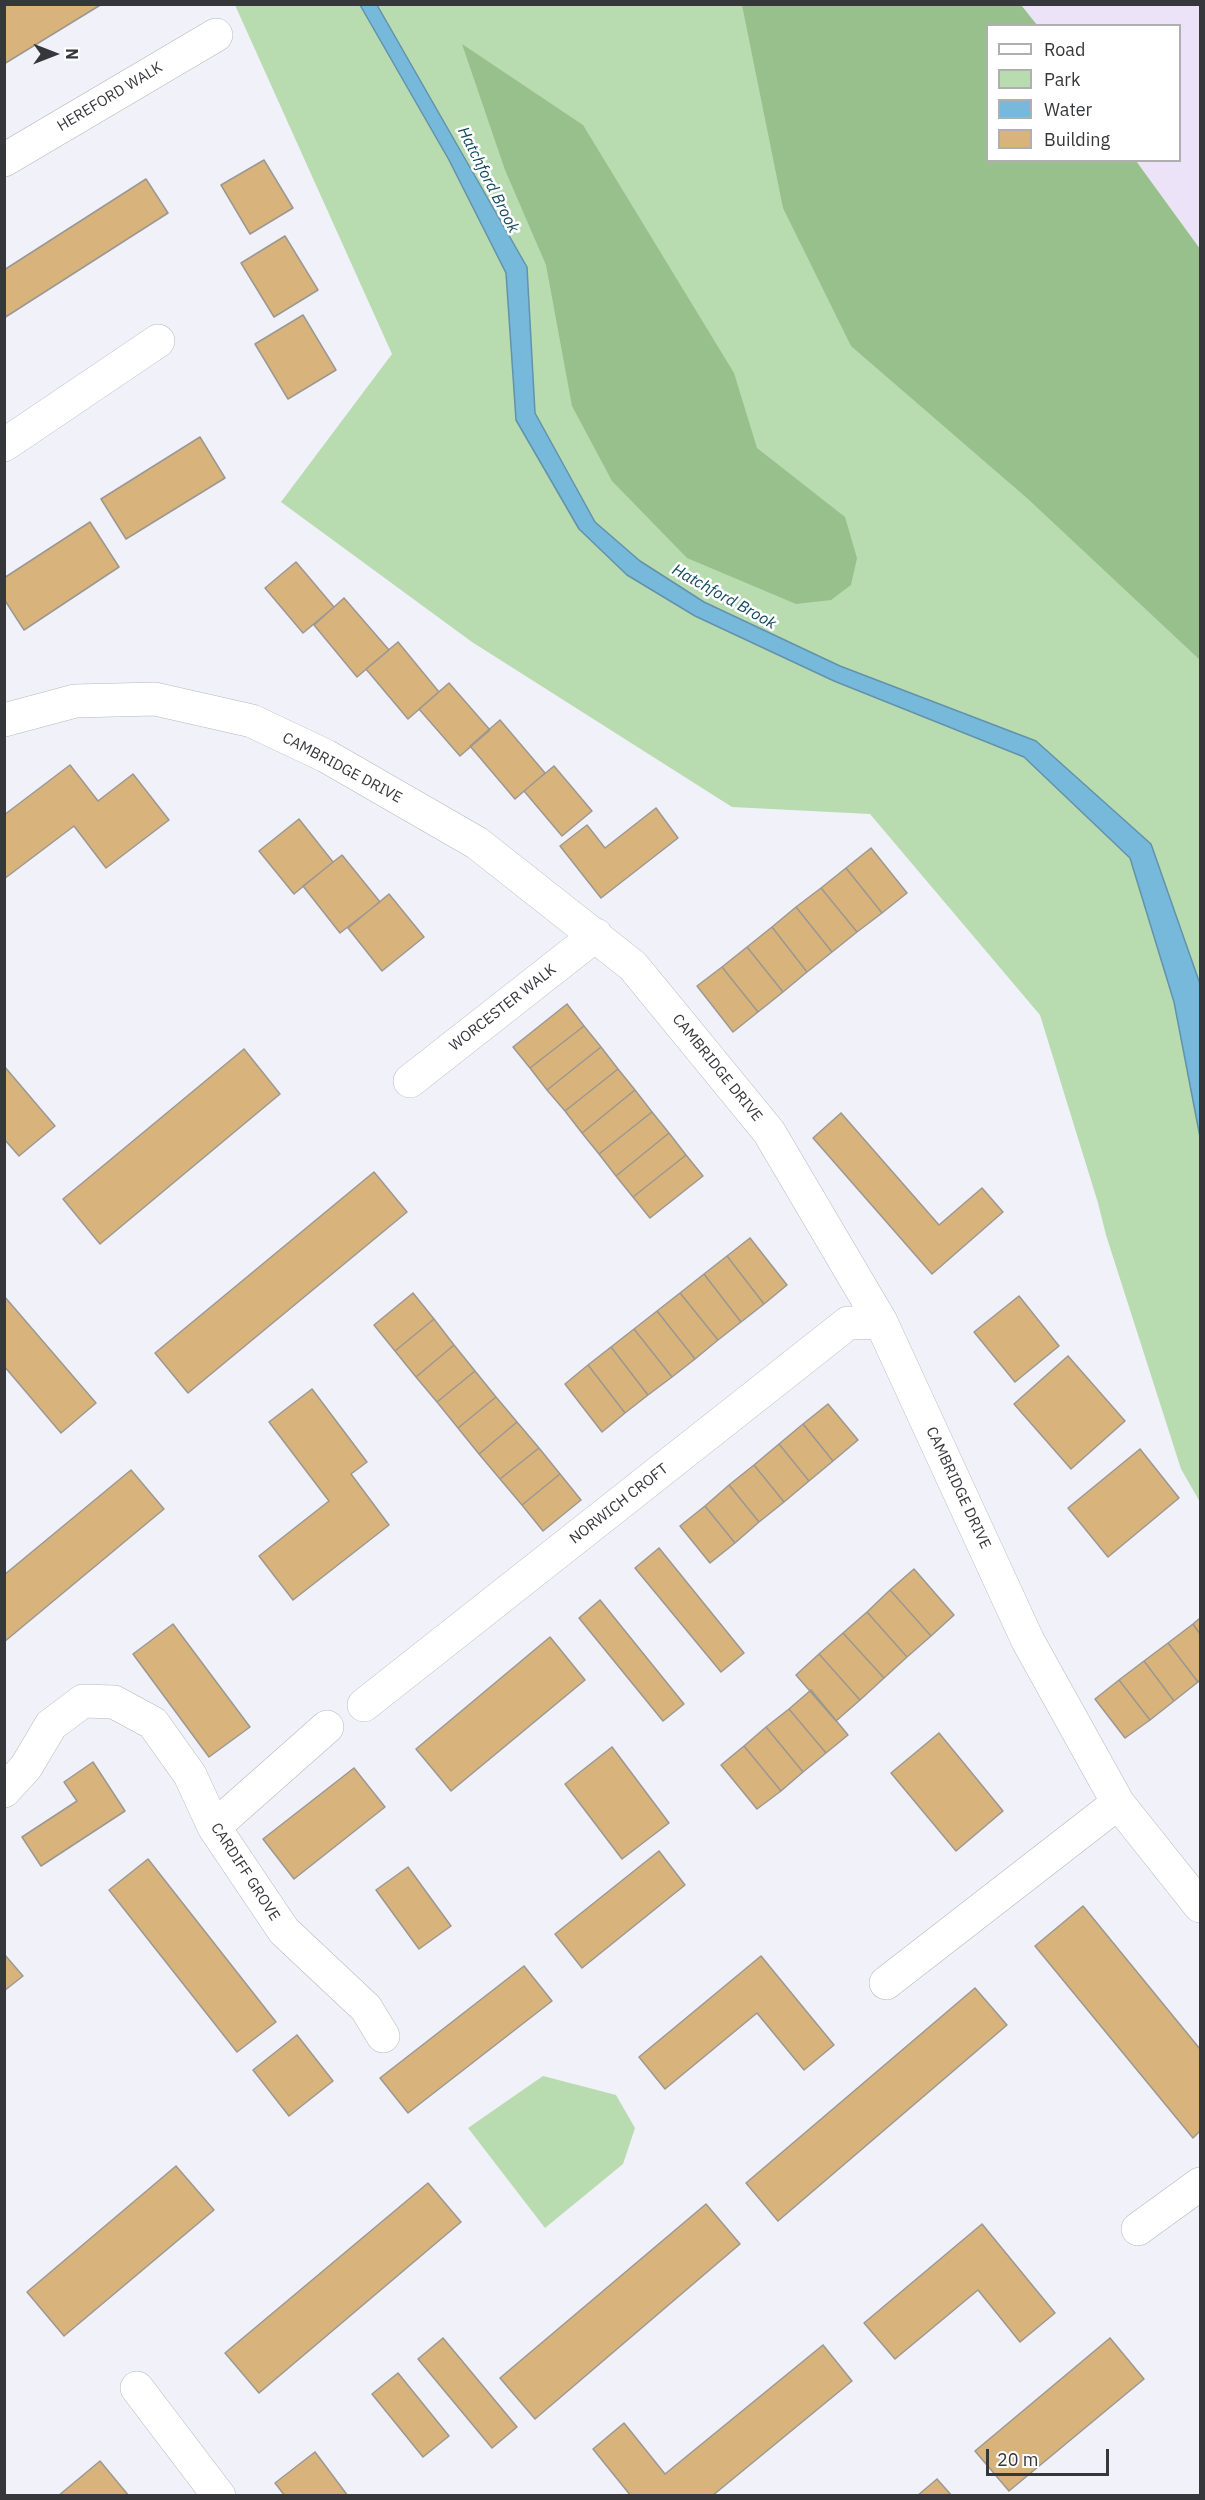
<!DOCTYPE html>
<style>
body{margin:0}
#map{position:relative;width:1205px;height:2500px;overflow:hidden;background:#f0f1f9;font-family:"IBM Plex Sans",sans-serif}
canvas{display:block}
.frame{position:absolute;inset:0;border:6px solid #36373a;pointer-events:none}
.legend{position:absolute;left:986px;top:24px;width:195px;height:138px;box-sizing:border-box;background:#fff;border:2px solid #afafb0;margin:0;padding:8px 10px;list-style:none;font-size:18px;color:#36373a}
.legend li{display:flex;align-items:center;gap:12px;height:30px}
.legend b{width:30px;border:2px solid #afafb0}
.north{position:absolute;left:24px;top:24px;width:60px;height:60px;-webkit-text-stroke:4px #fff;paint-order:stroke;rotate:90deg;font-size:16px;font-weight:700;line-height:24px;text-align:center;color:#36373a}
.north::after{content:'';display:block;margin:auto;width:21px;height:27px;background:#36373a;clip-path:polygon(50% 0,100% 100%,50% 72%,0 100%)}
.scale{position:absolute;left:986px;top:2449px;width:123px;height:27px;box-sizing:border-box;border:3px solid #36373a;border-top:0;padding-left:8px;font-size:18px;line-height:21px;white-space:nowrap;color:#36373a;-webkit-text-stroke:4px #fff;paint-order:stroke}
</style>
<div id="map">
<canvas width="1205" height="2500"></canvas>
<div class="frame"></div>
<ul class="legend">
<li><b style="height:8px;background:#fff"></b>Road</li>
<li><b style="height:16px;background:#b9dbb0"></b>Park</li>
<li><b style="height:16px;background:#76b9db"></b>Water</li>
<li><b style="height:16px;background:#d8b47c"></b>Building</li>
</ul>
<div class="north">N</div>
<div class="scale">20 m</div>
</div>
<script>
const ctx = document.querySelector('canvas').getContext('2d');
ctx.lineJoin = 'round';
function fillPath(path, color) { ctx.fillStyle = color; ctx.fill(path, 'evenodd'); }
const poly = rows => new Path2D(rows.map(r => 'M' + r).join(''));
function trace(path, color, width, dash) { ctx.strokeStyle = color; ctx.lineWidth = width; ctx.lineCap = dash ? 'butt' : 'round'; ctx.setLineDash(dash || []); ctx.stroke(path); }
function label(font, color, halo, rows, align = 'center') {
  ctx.font = font + ' "IBM Plex Sans",sans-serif'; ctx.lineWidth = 5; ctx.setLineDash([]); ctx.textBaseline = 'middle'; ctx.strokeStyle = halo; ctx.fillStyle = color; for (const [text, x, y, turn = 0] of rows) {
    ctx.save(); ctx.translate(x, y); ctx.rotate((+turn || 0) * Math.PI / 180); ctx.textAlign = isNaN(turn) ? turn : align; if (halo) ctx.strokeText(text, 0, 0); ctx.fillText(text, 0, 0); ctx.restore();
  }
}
fillPath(poly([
 [1021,5,1200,5,1200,249,1136,161,1180,160,1180,26,1037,25]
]), '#ece3f8');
fillPath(poly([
 [235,5,1021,5,1037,25,988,26,988,160,1136,161,1200,249,1200,1502,1181,1469,1106,1235,1098,1203,1040,1015,870,814,732,807,472,642,281,502,392,354],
 [543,2076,616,2095,635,2128,623,2164,545,2228,468,2128]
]), '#b9dbb0');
fillPath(poly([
 [742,5,1021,5,1037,25,988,26,988,160,1136,161,1200,249,1200,660,1028,499,851,346,783,208],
 [462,44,583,125,734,373,757,448,845,517,857,558,851,585,831,600,796,604,687,558,612,481,572,406,546,265,505,170]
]), '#98c08c');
const water = poly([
 [360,5,377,5,527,267,535,413,595,522,640,561,704,602,840,666,1036,741,1151,844,1200,984,1200,1137,1174,1002,1130,858,1024,757,834,681,695,616,627,575,579,529,516,420,506,273,449,160,360,5]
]);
fillPath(water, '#76b9db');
trace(water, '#6392ab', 1.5);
const building = poly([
 [4,4,102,4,4,64,4,4],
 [264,160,293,208,250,234,221,185,264,160],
 [146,179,168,213,4,318,4,270,146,179],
 [285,236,318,290,274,317,241,263,285,236],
 [303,315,336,370,288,399,255,344,303,315],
 [200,437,225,478,126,539,101,499,200,437],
 [90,522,119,567,24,630,4,599,4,578,90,522],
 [296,562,334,607,303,633,265,588,296,562],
 [344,598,389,650,357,677,314,625,344,598],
 [398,642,439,692,408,719,366,669,398,642],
 [449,683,490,730,460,756,419,709,449,683],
 [500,720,545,773,515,799,470,746,500,720],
 [70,765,98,801,133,774,169,820,106,868,74,826,4,879,4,815,70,765],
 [554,766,592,811,562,836,524,791,554,766],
 [656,808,678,838,601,898,560,846,587,825,605,848,656,808],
 [299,819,333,862,294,894,259,851,299,819],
 [871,848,907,893,882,913,846,868,871,848],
 [342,855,380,902,340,933,303,886,342,855],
 [846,868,882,913,857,932,821,888,846,868],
 [821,888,857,932,832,952,796,907,821,888],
 [389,894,424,937,382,971,348,928,389,894],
 [796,907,832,952,807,972,772,927,796,907],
 [772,927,807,972,783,992,747,947,772,927],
 [747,947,783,992,758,1012,722,967,747,947],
 [722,967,758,1012,733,1032,697,986,722,967],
 [567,1004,584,1026,530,1068,513,1047,567,1004],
 [584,1026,601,1047,547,1090,530,1068,584,1026],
 [601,1047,618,1069,565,1111,547,1090,601,1047],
 [244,1049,280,1094,100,1244,63,1199,244,1049],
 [4,1066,55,1126,19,1156,4,1139,4,1066],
 [618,1069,635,1090,582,1133,565,1111,618,1069],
 [635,1090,652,1112,599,1154,582,1133,635,1090],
 [652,1112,669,1133,616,1176,599,1154,652,1112],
 [841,1113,939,1225,982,1188,1003,1212,932,1274,813,1138,841,1113],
 [669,1133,686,1155,633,1197,616,1176,669,1133],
 [686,1155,703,1176,650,1218,633,1197,686,1155],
 [374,1172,407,1212,188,1393,155,1353,374,1172],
 [750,1238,787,1285,764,1304,727,1256,750,1238],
 [727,1256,764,1304,741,1322,704,1274,727,1256],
 [704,1274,741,1322,718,1340,680,1293,704,1274],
 [413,1293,434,1319,395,1351,374,1325,413,1293],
 [680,1293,718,1340,695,1359,657,1311,680,1293],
 [4,1296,96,1403,61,1433,4,1366,4,1296],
 [1019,1296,1059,1346,1015,1382,974,1332,1019,1296],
 [657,1311,695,1359,672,1377,634,1329,657,1311],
 [434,1319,454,1345,416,1377,395,1351,434,1319],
 [634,1329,672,1377,648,1395,611,1347,634,1329],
 [454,1345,475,1371,437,1402,416,1377,454,1345],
 [611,1347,648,1395,625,1413,588,1365,611,1347],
 [1068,1356,1125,1421,1071,1469,1014,1404,1068,1356],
 [588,1365,625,1413,602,1432,565,1384,588,1365],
 [475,1371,496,1397,458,1428,437,1402,475,1371],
 [312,1389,367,1462,351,1474,389,1525,293,1600,259,1556,329,1501,269,1422,312,1389],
 [496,1397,517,1422,479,1454,458,1428,496,1397],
 [828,1404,858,1440,833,1461,803,1424,828,1404],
 [517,1422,539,1448,500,1479,479,1454,517,1422],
 [803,1424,833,1461,809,1481,779,1444,803,1424],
 [779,1444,809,1481,784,1502,754,1465,779,1444],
 [539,1448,560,1474,522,1505,500,1479,539,1448],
 [1140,1449,1179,1498,1108,1557,1068,1508,1140,1449],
 [754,1465,784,1502,759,1522,729,1485,754,1465],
 [131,1470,164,1509,4,1642,4,1575,131,1470],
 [560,1474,581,1500,543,1531,522,1505,560,1474],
 [729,1485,759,1522,735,1543,705,1506,729,1485],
 [705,1506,735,1543,710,1563,680,1526,705,1506],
 [659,1548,744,1653,721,1672,635,1568,659,1548],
 [914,1569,954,1615,931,1636,890,1590,914,1569],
 [890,1590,931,1636,907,1657,867,1612,890,1590],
 [600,1600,684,1704,663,1721,579,1618,600,1600],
 [867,1612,907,1657,884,1678,843,1633,867,1612],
 [1200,1618,1200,1634,1193,1624,1200,1618],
 [173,1624,250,1727,209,1757,133,1654,173,1624],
 [1193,1624,1200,1634,1200,1680,1198,1682,1168,1643,1193,1624],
 [843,1633,884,1678,860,1700,819,1654,843,1633],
 [550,1637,585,1680,451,1791,416,1749,550,1637],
 [1168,1643,1198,1682,1174,1701,1144,1661,1168,1643],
 [819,1654,860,1700,836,1721,796,1675,819,1654],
 [1144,1661,1174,1701,1150,1720,1119,1680,1144,1661],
 [1119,1680,1150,1720,1125,1738,1095,1699,1119,1680],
 [811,1690,848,1735,826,1753,789,1709,811,1690],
 [789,1709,826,1753,803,1772,766,1727,789,1709],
 [766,1727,803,1772,781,1791,744,1746,766,1727],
 [939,1733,1003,1811,956,1851,891,1773,939,1733],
 [744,1746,781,1791,757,1809,721,1765,744,1746],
 [612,1747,669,1823,622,1859,565,1784,612,1747],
 [93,1762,125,1811,41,1866,22,1837,77,1801,64,1782,93,1762],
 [354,1768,385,1807,294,1879,263,1839,354,1768],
 [659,1851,685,1885,582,1968,555,1934,659,1851],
 [148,1859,276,2022,237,2052,109,1890,148,1859],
 [408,1867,451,1926,419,1949,376,1890,408,1867],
 [1083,1906,1200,2049,1200,2131,1193,2138,1035,1946,1083,1906],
 [4,1954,23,1976,4,1991,4,1954],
 [761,1956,834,2045,804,2070,757,2013,665,2089,639,2057,761,1956],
 [524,1966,552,2001,408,2113,380,2078,524,1966],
 [975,1988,1007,2025,778,2221,746,2183,975,1988],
 [297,2035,333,2081,289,2116,253,2070,297,2035],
 [176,2166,214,2210,64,2336,27,2292,176,2166],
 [428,2183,461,2222,259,2393,225,2353,428,2183],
 [706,2204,740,2244,535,2419,500,2378,706,2204],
 [982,2224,1055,2313,1020,2342,978,2290,895,2359,864,2323,982,2224],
 [443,2338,517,2427,492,2448,418,2359,443,2338],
 [1110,2338,1144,2379,1009,2491,975,2451,1110,2338],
 [823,2345,852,2381,712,2496,631,2496,593,2449,624,2423,665,2474,823,2345],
 [398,2373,449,2436,423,2457,372,2394,398,2373],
 [315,2452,348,2496,285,2496,275,2483,315,2452],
 [100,2461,129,2496,58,2496,100,2461],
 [937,2479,952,2496,917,2496,937,2479]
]);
fillPath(building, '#d8b47c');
trace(building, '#9c9791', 1.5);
const minor = poly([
 [4,160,216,35],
 [4,445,158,341],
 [4,720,75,701,155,699,252,721,326,756,477,843,633,966,769,1132,881,1322,1028,1641,1118,1803,1200,1906],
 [410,1081,596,935],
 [364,1705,848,1323,881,1322],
 [4,1791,26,1767,51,1725,83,1701,114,1702,153,1723,190,1775,214,1827,284,1931,366,2008,383,2036],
 [214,1827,327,1727],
 [886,1983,1118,1803],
 [1138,2229,1200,2184],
 [137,2388,219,2496]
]);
trace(minor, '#b6b7bf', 34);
trace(minor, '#fff', 33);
label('15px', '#36373a', '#fff', [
 ["HEREFORD WALK",110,97,-31],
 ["CAMBRIDGE DRIVE",342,768,28],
 ["WORCESTER WALK",503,1008,-38],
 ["CAMBRIDGE DRIVE",717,1068,51],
 ["CAMBRIDGE DRIVE",958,1488,65],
 ["NORWICH CROFT",619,1504,-38],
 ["CARDIFF GROVE",245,1872,57]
]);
label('italic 16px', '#124a61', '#fff', [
 ["Hatchford Brook",488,180,63],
 ["Hatchford Brook",724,597,29]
]);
</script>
